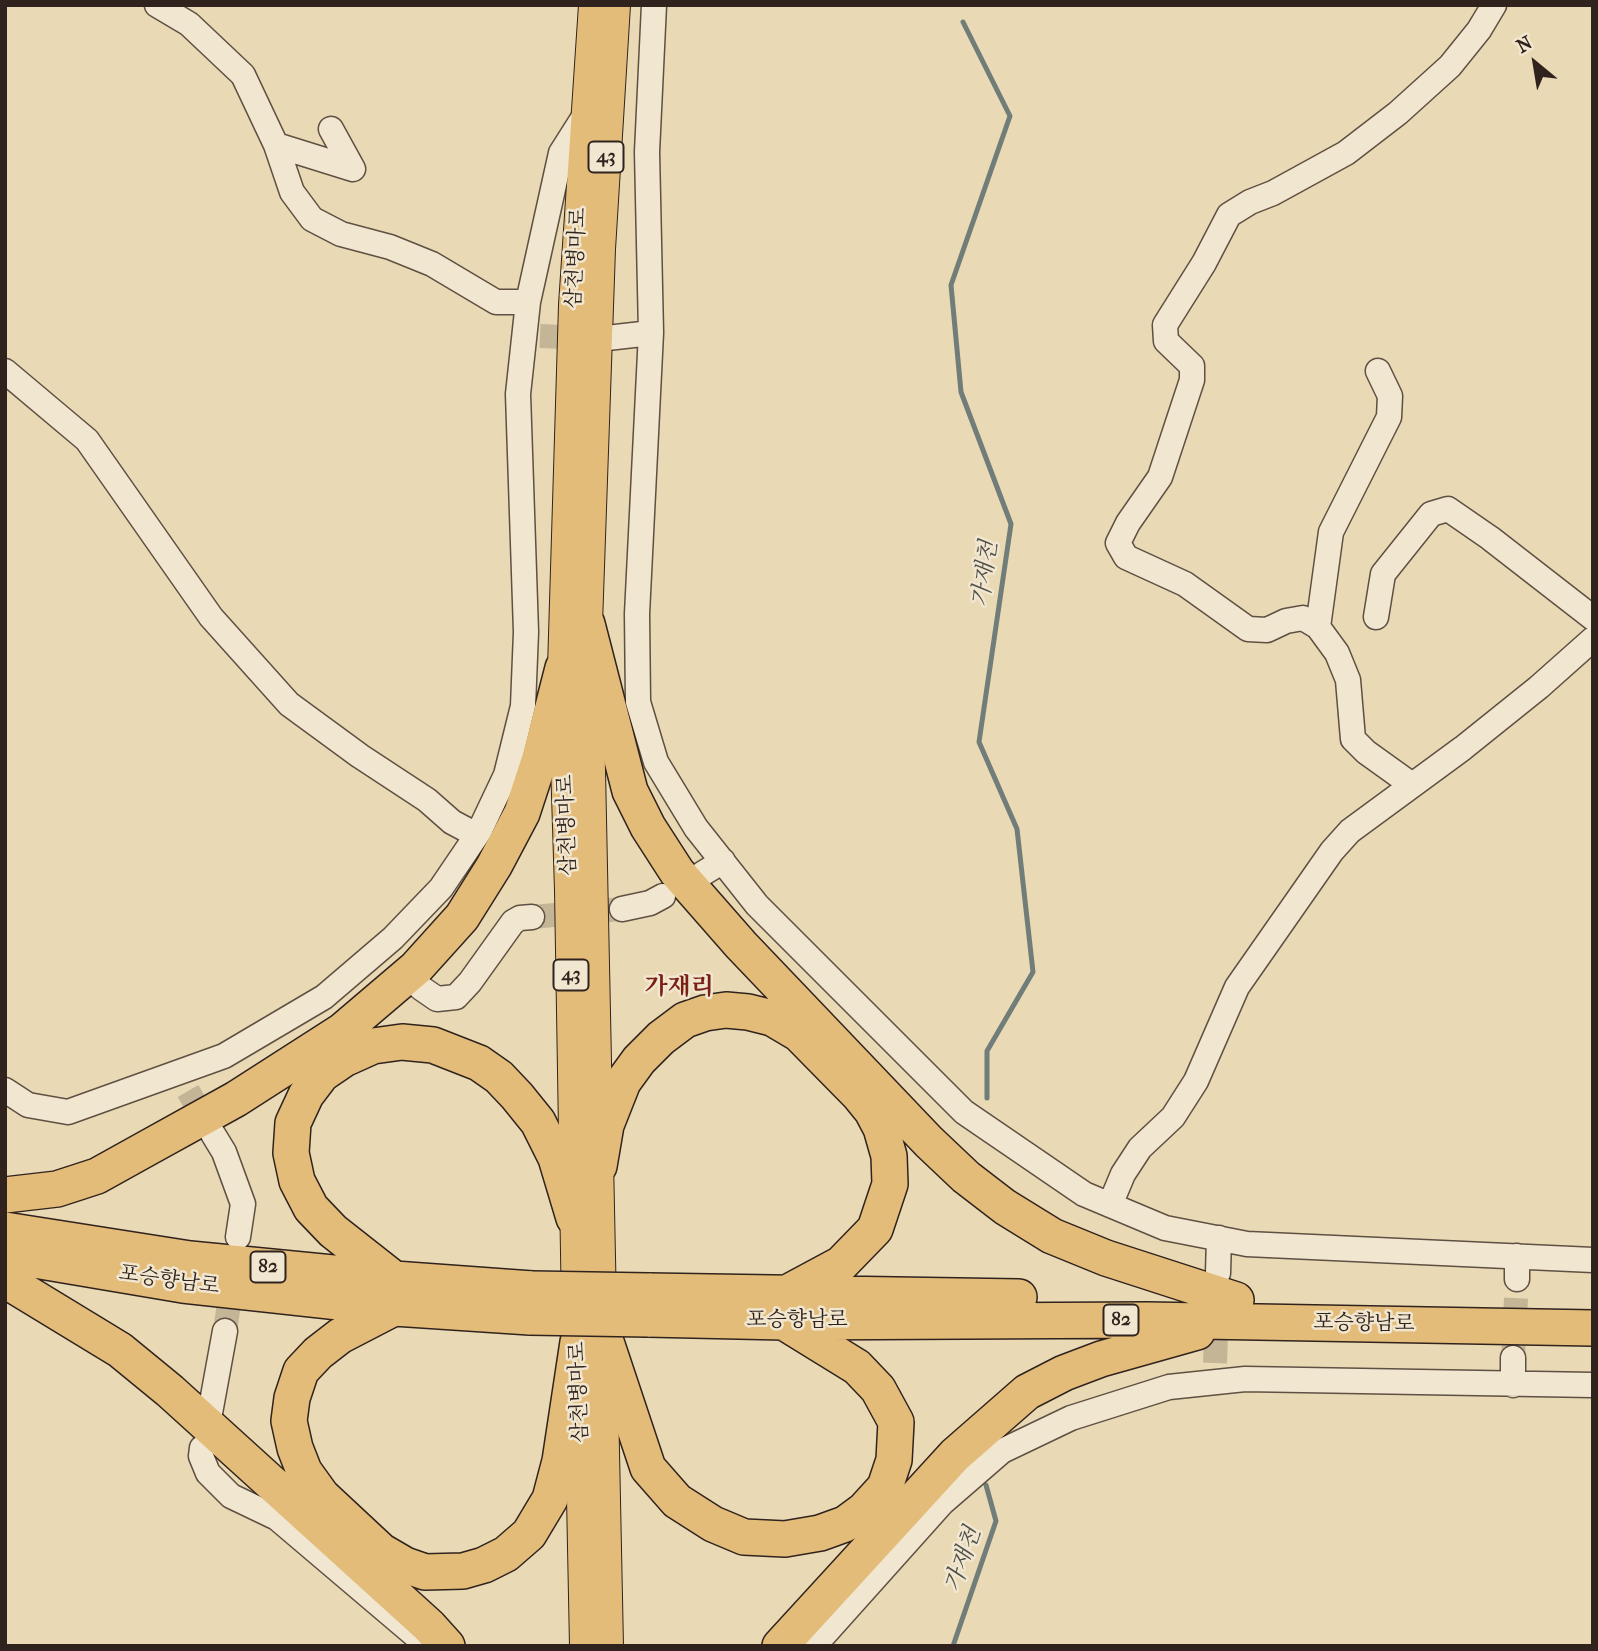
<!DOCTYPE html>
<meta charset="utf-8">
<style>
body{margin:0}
#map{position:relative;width:1598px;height:1651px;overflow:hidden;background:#e9d9b5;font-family:"IM FELL French Canon",serif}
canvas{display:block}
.frame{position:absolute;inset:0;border:7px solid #30231d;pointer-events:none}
.north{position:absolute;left:1500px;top:28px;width:70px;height:70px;-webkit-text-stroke:5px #f1e6cf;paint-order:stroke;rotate:330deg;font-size:19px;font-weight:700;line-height:28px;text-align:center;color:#30231d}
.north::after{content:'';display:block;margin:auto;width:24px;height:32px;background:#30231d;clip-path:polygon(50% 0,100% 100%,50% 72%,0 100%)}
</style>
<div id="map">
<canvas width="1598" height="1651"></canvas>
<div class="frame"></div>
<div class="north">N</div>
</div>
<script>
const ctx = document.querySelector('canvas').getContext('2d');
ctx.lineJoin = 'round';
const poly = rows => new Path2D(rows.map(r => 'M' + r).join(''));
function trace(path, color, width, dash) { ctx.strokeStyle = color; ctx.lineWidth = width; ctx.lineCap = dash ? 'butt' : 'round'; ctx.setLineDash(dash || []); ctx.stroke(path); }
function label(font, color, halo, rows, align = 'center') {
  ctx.font = font + ' "IM FELL French Canon","Noto Serif KR",serif'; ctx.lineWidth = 5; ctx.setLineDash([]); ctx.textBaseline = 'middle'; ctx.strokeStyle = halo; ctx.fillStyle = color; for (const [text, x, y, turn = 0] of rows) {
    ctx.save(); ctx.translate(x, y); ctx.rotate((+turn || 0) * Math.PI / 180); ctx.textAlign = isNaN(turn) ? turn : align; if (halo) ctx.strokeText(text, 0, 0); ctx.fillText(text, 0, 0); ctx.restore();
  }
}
trace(poly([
 [963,22,1010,116,951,285,961,392,1011,524,979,742,1017,829,1033,972,987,1051,987,1098],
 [953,1646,996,1521,986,1485]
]), '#707d79', 5);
trace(poly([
 [540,336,589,338],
 [532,917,622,909],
 [188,1091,210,1129],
 [225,1331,233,1276],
 [1513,1358,1517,1279],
 [1215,1363,1217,1305]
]), '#c4b597', 24, [24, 12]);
const minor = poly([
 [157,5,189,24,243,75,276,145],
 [654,5,647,152,651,333,637,614,638,702,656,762,696,828,757,905,964,1112,1084,1194,1165,1228,1247,1244,1593,1260],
 [331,129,353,169,276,145,292,192,312,219,341,234,390,247,432,264,496,302,528,302,561,153,587,112],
 [607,338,651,333],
 [5,371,87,440,211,617,289,704,360,756,427,800,452,822,467,830,479,832],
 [1376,617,1383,574,1431,514,1448,509,1490,538,1593,618],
 [1318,627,1331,532,1389,417,1390,396,1378,371],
 [1412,785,1366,752,1353,739,1348,680,1337,653,1318,627,1303,618,1286,621,1267,630,1248,629,1185,584,1126,557,1118,543,1128,523,1160,477,1192,380,1192,366,1166,341,1165,325,1204,263,1229,215,1250,202,1273,193,1346,153,1398,113,1450,66,1479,30,1494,5],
 [702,874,723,861],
 [622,909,650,903,663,896],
 [421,988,437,999,456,997,470,982,513,922,520,918,532,917],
 [5,1090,28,1105,68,1112,224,1056,324,997,393,938,441,888,479,832,506,775,523,706,526,632,518,394,528,302],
 [213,1134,224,1152,243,1204,238,1237],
 [1110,1205,1123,1174,1140,1148,1173,1117,1196,1081,1237,987,1332,851,1350,831,1463,748,1539,687,1593,639],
 [1517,1256,1517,1279],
 [1218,1273,1219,1238],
 [1513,1385,1513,1358],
 [210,1413,225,1331],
 [202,1448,201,1456,208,1473,231,1496,277,1518,422,1641],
 [814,1646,942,1503,1002,1451,1071,1418,1169,1387,1245,1379,1593,1385]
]);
const major = poly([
 [577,1313,570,890,563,668,574,305,594,5],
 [580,1398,585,1646],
 [608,1646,587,624,600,249,615,5]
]);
const highway = poly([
 [587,624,630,791,648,827,677,872,741,945,929,1142,966,1177,1005,1207,1052,1236,1106,1258,1236,1300],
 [599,1166,606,1125,623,1082,639,1060,661,1038,685,1020,705,1013,726,1010,748,1012,772,1018,799,1034,859,1095,872,1111,881,1128,889,1156,890,1184,875,1229,841,1264,787,1293],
 [5,1195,57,1189,97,1176,151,1146,236,1099,342,1031,416,968,462,917,494,866,522,813,540,758,563,668],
 [5,1230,190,1259,394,1279,532,1289],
 [5,1255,183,1285,394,1308,530,1317],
 [394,1279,333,1231,311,1208,297,1181,291,1153,293,1123,306,1095,322,1074,344,1059,373,1046,402,1042,433,1045,479,1063,499,1077,517,1096,538,1122,556,1158,574,1218],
 [5,1280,120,1350,170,1391,429,1626,447,1646],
 [649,1291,1019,1297],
 [394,1308,340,1336,318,1353,301,1371,292,1398,289,1421,295,1448,304,1471,322,1496,381,1551,405,1565,425,1572,463,1571,484,1565,506,1554,529,1534,550,1499,560,1461,578,1342],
 [648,1319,784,1322,1147,1320,1593,1328],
 [603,1333,648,1468,677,1501,713,1524,744,1537,785,1539,820,1533,845,1524,864,1510,885,1487,894,1460,896,1422,878,1389,857,1367,784,1322],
 [780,1646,955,1455,1027,1392,1064,1373,1101,1359,1197,1332]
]);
trace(minor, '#5e5043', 27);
trace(major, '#30231d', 32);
trace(highway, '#30231d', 38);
trace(minor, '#f1e6cf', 24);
trace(major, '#e4bc7a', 30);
trace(highway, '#e4bc7a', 35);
const highwayBridge = poly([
 [532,1289,649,1291],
 [530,1317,648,1319]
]);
trace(highwayBridge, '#30231d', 38, []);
trace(highwayBridge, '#e4bc7a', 35);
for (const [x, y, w] of [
 [606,157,35],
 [571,975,35],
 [268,1267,35],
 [1121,1320,35]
]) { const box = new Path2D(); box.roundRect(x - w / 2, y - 15.5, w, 31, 5); ctx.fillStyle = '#f1e6cf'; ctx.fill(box); trace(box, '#30231d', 2); }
label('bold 19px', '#30231d', null, [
 ["43",606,157],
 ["43",571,975],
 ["82",268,1267],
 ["82",1121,1320]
]);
label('21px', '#30231d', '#f1e6cf', [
 ["삼천병마로",577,258,-87],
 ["삼천병마로",568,825,-92],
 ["포승향남로",169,1281,8],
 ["포승향남로",797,1321],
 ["포승향남로",1364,1324,1],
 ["삼천병마로",580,1392,-92]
]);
label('italic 23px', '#50504b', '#f1e6cf', [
 ["가재천",986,574,-82],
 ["가재천",964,1560,-71]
]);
label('bold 24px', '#7a1f14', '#f1e6cf', [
 ["가재리",679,988]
]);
</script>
